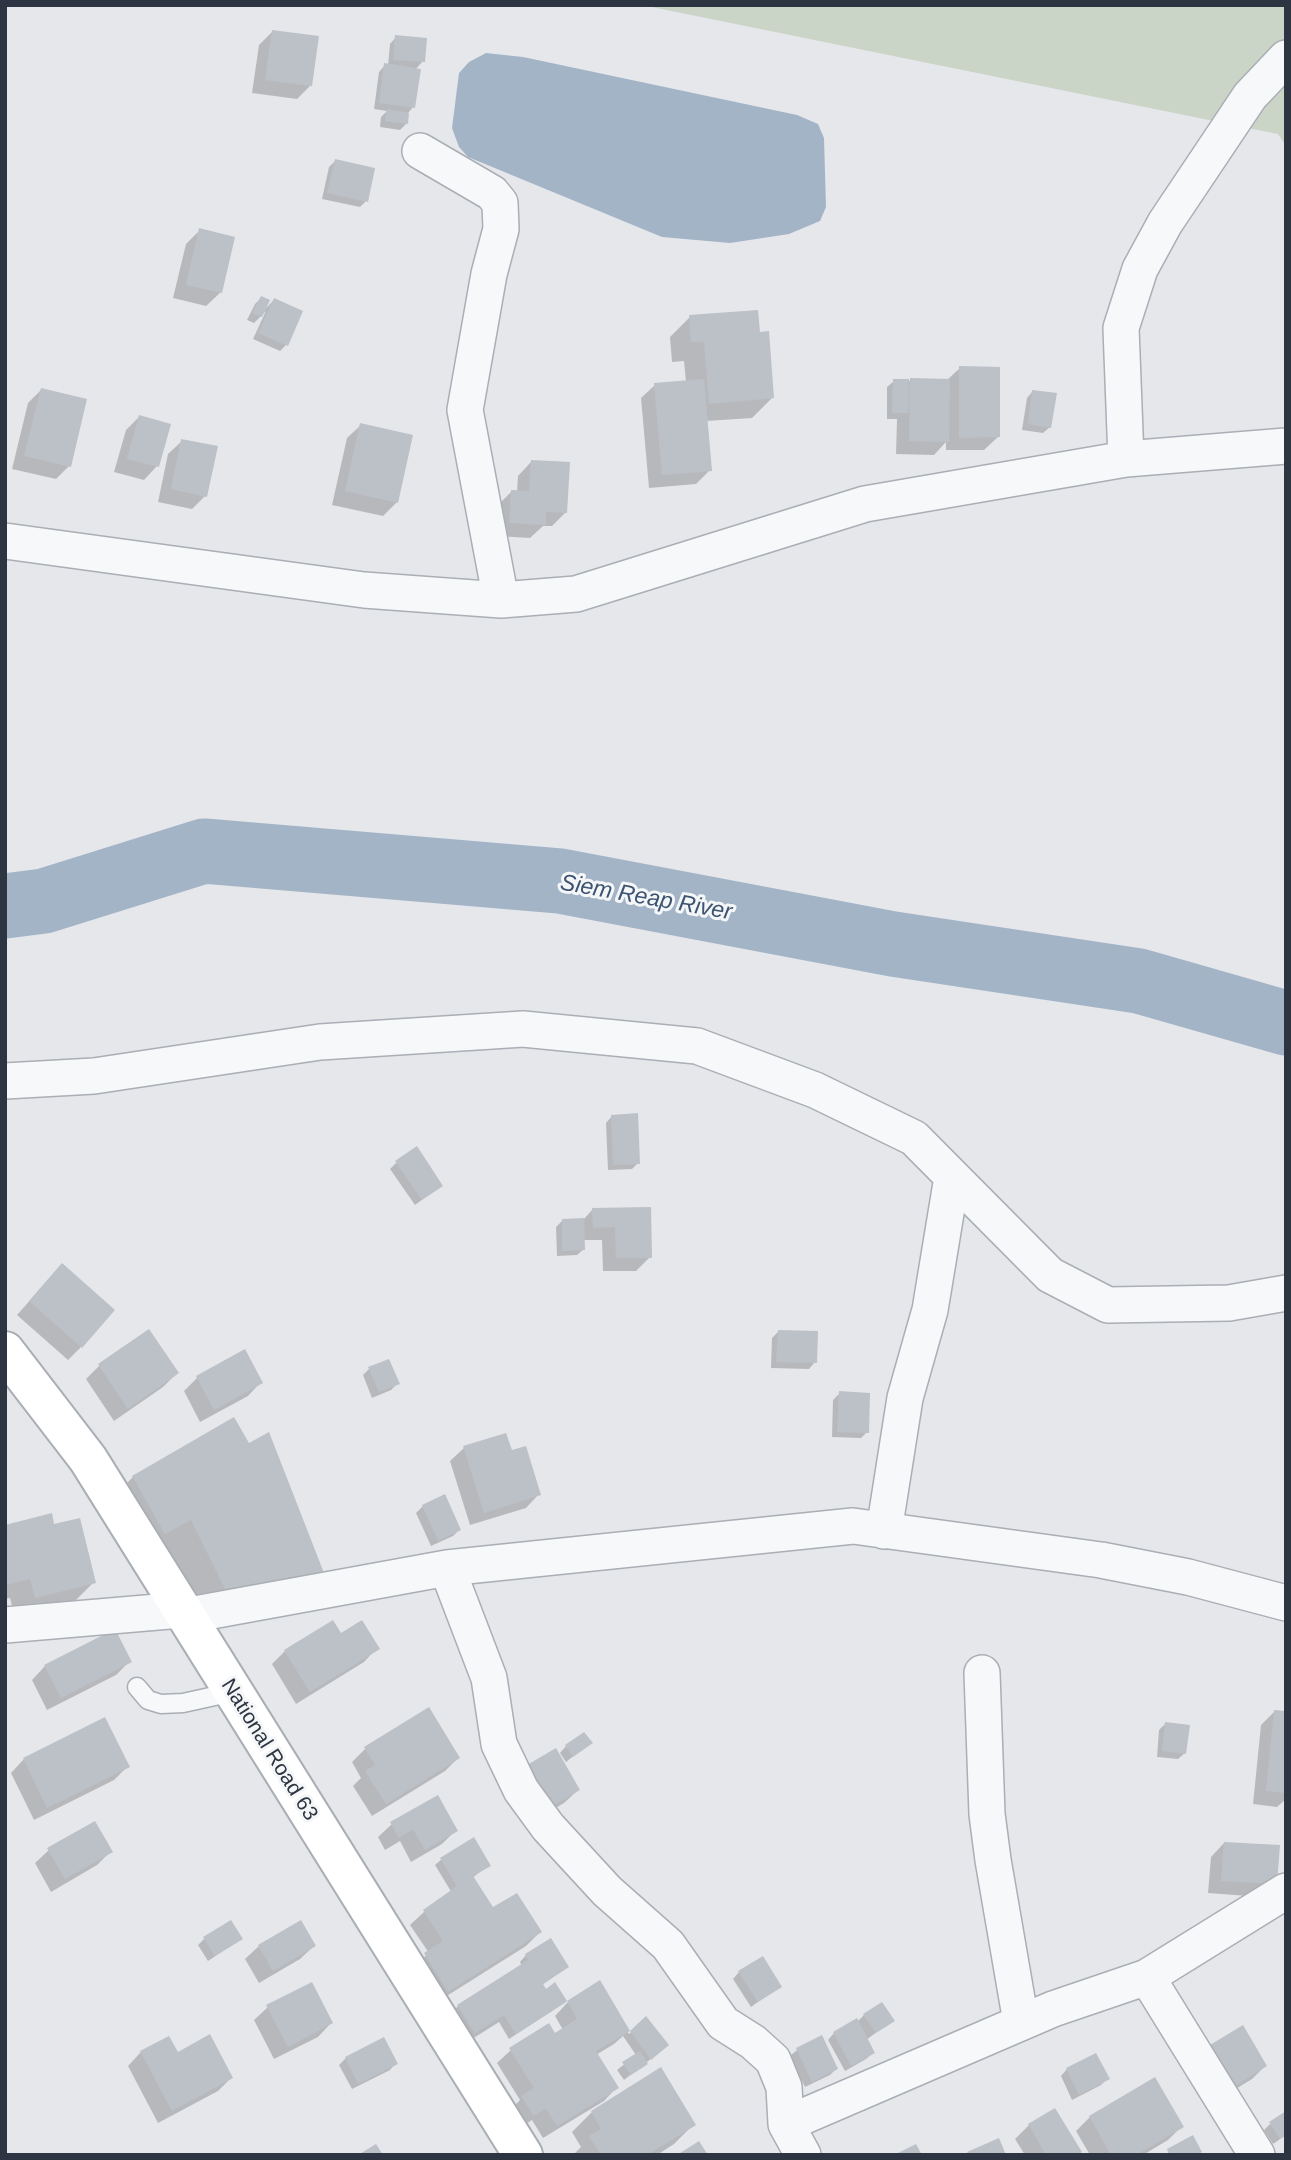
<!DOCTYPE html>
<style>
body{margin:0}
#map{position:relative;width:1291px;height:2160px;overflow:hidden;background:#e5e7eb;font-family:Arial,sans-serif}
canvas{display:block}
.frame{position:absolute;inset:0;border:7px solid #2e3542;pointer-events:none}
</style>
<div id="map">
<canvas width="1291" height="2160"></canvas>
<div class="frame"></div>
</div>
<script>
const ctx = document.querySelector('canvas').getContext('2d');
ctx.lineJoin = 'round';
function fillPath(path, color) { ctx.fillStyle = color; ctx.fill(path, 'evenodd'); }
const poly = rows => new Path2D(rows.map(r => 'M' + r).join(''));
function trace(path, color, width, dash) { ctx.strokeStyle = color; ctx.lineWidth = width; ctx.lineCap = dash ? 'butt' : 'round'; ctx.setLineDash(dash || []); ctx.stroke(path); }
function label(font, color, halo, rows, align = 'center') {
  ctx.font = font + ' Arial,sans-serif'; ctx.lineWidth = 6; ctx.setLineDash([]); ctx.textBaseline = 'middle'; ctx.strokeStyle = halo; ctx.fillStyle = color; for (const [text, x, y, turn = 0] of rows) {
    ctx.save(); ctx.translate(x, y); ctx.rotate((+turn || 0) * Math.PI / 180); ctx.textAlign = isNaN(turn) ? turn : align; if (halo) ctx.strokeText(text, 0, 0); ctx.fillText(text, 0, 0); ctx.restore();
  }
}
fillPath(poly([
 [642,5,1286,5,1286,146,1278,134]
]), '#cad4c7');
fillPath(poly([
 [486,53,523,57,797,115,818,124,824,138,826,207,820,221,789,234,730,243,662,237,468,157,459,147,452,128,459,73,469,62]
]), '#a4b4c7');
fillPath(poly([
 [272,32,310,86,297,99,252,93,259,45],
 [396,37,423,61,415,70,413,107,408,113,406,124,400,130,380,127,381,117,387,111,374,109,379,72,385,65,388,66,390,44],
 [335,161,366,201,360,207,322,199,329,167],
 [200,230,220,293,206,306,173,298,186,244],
 [261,298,264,310,274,300,286,345,280,351,253,339,266,311,254,323,247,320,255,304],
 [690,317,759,334,772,398,752,418,706,421,710,470,696,484,649,488,641,398,655,385,686,382,684,361,672,362,670,337],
 [960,368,998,437,984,450,946,450,946,442,934,455,896,454,897,419,887,419,887,387,894,381,947,380],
 [41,390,69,466,56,479,12,469,28,403],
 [1033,391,1050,427,1043,433,1022,430,1027,398],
 [139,417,157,466,144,480,114,472,126,430],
 [361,425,397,502,383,516,332,505,347,438],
 [182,441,205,496,192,509,158,502,168,454],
 [531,462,565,513,552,526,543,526,530,538,496,536,498,505,511,492,517,492,518,476],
 [612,1116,638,1163,632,1169,608,1170,606,1123],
 [396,1163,441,1186,415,1205,390,1169],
 [593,1209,649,1209,650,1257,636,1271,603,1271,602,1240,583,1240,584,1249,577,1255,557,1256,556,1227,563,1220,583,1220],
 [49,1279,81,1347,68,1360,17,1315],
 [778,1332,815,1362,809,1369,771,1368,772,1338],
 [99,1366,177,1373,163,1387,114,1421,86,1379],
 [369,1369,398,1383,391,1390,372,1398,363,1375],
 [197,1378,261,1382,248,1396,200,1422,184,1391],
 [840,1393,867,1432,861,1438,832,1437,833,1400],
 [464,1448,511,1452,539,1494,526,1508,470,1525,450,1461],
 [133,1477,322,1572,204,1624,164,1544,138,1559,107,1503],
 [423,1506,459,1530,453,1536,431,1546,416,1513],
 [5,1526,53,1527,94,1582,74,1602,15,1617,10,1598,5,1599],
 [341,1635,377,1648,364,1662,296,1704,272,1664,285,1651],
 [129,1662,116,1675,47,1710,32,1680,45,1666],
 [428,1710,458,1758,445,1771,372,1816,353,1786,361,1778,352,1762,365,1749],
 [1275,1711,1286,1712,1286,1799,1277,1807,1253,1804,1261,1725],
 [1165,1724,1185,1753,1178,1759,1157,1757,1159,1730],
 [590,1743,566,1762,560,1753,566,1746],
 [24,1759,128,1766,114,1780,34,1820,11,1773],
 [510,1782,578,1790,564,1803,532,1822],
 [392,1824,456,1830,442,1844,411,1862,400,1841,385,1850,378,1837],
 [1224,1843,1278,1847,1262,1897,1208,1893,1211,1857],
 [49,1850,110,1852,97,1865,51,1892,35,1863],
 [442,1859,489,1865,472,1878,493,1910,540,1932,526,1946,434,2004,412,1968,429,1953,410,1925,424,1912,452,1893,435,1865],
 [204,1939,241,1939,208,1961,198,1945],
 [259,1946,314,1946,300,1959,259,1983,245,1959],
 [526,1955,567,1967,542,1985,545,1990,555,1984,566,2002,509,2039,499,2022,461,2046,445,2020,458,2006,522,1966,520,1962],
 [739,1972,780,1986,751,2007,733,1979],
 [600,1983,629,2034,646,2018,661,2051,624,2080,617,2070,636,2055,623,2036,614,2044,596,2055,617,2087,604,2101,543,2138,532,2120,520,2128,509,2111,520,2100,497,2063,511,2050,554,2035,563,2030,555,2016,567,2003],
 [268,2007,331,2023,318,2037,274,2059,254,2020],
 [864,2015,892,2021,866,2040,873,2053,866,2059,845,2071,828,2040,834,2033,857,2022],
 [821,2037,836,2069,830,2075,805,2087,790,2056,797,2050],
 [383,2039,396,2063,390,2070,352,2089,339,2065,346,2058],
 [1211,2046,1265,2066,1252,2079,1221,2098,1198,2060],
 [141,2052,231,2078,218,2091,158,2123,128,2066],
 [1067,2069,1107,2079,1101,2085,1072,2100,1061,2076],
 [1155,2079,1182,2126,1168,2140,1143,2155,1090,2155,1076,2131,1090,2117],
 [592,2112,694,2124,674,2144,657,2155,573,2155,581,2147,572,2132],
 [1270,2124,1286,2135,1273,2144,1264,2130],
 [1029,2125,1077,2155,1025,2155,1015,2139]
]), '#0003');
trace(poly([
 [5,906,44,901,204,851,560,881,893,944,1139,981,1286,1023]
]), '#a4b4c7', 65);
fillPath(poly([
 [272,30,319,36,312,86,265,80],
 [395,35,427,38,425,62,393,60],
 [384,63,421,69,415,108,379,103],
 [387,109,409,113,408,124,385,121],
 [335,159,375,168,368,202,327,193],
 [199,228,235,237,222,293,186,285],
 [261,296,270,300,262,317,252,313],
 [274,298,303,311,288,346,258,333],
 [758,310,760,332,769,331,774,398,709,404,704,342,691,342,689,315],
 [959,366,1000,367,1000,437,959,438],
 [910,378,950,379,949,442,909,441],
 [704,379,712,471,662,475,654,383],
 [893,379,909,379,908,413,892,413],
 [41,388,87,399,71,467,24,456],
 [1032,390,1057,393,1051,428,1028,424],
 [139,415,171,424,159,467,127,459],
 [360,423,413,435,398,503,345,491],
 [181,439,218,446,207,497,171,489],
 [531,460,570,462,567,513,546,512,546,525,509,523,511,490,529,491],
 [638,1113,640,1164,613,1165,611,1115],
 [417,1146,443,1186,422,1200,395,1161],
 [651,1207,652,1258,616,1258,615,1227,593,1228,592,1208],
 [584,1218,585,1250,562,1251,562,1219],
 [62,1263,115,1310,82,1348,29,1301],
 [149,1329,179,1373,128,1409,98,1364],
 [778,1330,818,1331,817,1363,776,1362],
 [245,1349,263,1383,214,1410,196,1376],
 [389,1359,400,1384,379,1392,368,1367],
 [839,1391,870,1393,869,1433,837,1432],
 [234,1417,249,1443,269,1432,324,1573,230,1599,191,1520,165,1534,132,1476],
 [506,1433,512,1450,526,1446,541,1495,484,1513,463,1446],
 [445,1494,461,1530,438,1541,422,1505],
 [52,1513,54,1524,80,1518,96,1583,35,1598,30,1579,5,1585,5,1525],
 [333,1620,341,1633,362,1620,380,1649,310,1692,284,1650],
 [115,1629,132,1662,61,1698,44,1665],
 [429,1707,460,1758,386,1804,365,1771,375,1765,364,1747],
 [1274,1710,1286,1711,1286,1793,1266,1791],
 [105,1717,130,1767,47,1808,23,1758],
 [1165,1722,1190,1725,1186,1754,1162,1751],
 [584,1732,593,1743,573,1757,565,1745],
 [556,1748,580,1790,546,1810,522,1768],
 [438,1795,458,1831,425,1850,413,1829,399,1838,390,1822],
 [95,1821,113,1852,65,1879,47,1848],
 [474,1837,491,1866,473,1876,493,1907,517,1893,542,1932,448,1992,424,1953,443,1941,423,1910,457,1886,440,1858],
 [1224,1842,1280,1845,1277,1884,1221,1881],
 [231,1920,243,1939,215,1956,203,1937],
 [301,1920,316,1946,273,1971,258,1945],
 [551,1938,569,1967,543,1984,546,1989,555,1982,567,2001,516,2034,504,2015,475,2033,457,2005,528,1960,525,1954],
 [763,1956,782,1987,758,2002,738,1971],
 [600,1980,630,2031,596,2051,619,2088,557,2126,546,2108,534,2116,521,2096,534,2088,509,2048,549,2023,555,2033,577,2019,567,2001],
 [312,1982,333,2023,288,2047,266,2005],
 [882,2002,895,2021,876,2033,863,2014],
 [646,2016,669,2045,651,2060,630,2031],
 [857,2018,875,2053,851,2066,833,2032],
 [1243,2025,1267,2066,1235,2086,1210,2045],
 [210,2034,233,2078,172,2111,140,2051,169,2036,178,2052],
 [822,2035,838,2069,812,2082,796,2048],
 [384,2037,398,2064,358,2084,345,2057],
 [640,2051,648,2064,631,2075,622,2062],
 [1096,2053,1110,2079,1079,2095,1066,2068],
 [661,2067,696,2125,647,2155,601,2155,589,2136,601,2129,591,2111],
 [1155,2077,1184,2127,1136,2155,1111,2155,1089,2116],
 [1055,2108,1082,2152,1078,2155,1046,2155,1028,2124],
 [1286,2111,1286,2135,1280,2139,1269,2122],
 [1193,2135,1202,2152,1197,2155,1169,2155,1167,2149],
 [999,2138,1006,2155,969,2155,967,2152],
 [699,2141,708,2155,677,2155],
 [376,2144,383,2155,358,2155],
 [916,2144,922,2155,894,2155]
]), '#bcc0c7');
const lane = poly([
 [137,1687,148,1700,161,1704,183,1703,233,1692]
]);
const street = poly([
 [420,151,492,193,500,203,501,229,489,274,465,410,501,600],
 [1126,459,1121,328,1140,269,1165,223,1250,96,1286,58],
 [5,541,364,590,501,600,576,594,865,504,1126,459,1286,446],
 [5,1081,94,1076,320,1042,523,1029,697,1046,815,1090,914,1138,1050,1275,1108,1305,1229,1303,1286,1293],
 [884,1531,905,1398,930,1310,952,1177],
 [447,1568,489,1678,499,1744,521,1790,548,1827,607,1891,668,1945,723,2023,753,2042,773,2060,784,2087,786,2124,803,2155],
 [184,1616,447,1568,853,1526,1101,1560,1188,1577,1286,1603],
 [5,1625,181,1610],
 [982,1673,987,1814,993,1860,1021,2022],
 [1147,1977,1257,2155],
 [786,2124,1053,2009,1147,1977,1286,1891]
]);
const secondary = poly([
 [5,1351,88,1459,523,2155]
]);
trace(lane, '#aaaeb5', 21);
trace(street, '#aaaeb5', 38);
trace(secondary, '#aaaeb5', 42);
trace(lane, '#f7f8f9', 18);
trace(street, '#f7f8f9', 35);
trace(secondary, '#fff', 38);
label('21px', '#2e3542', '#f4f6f8', [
 ["National Road 63",269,1750,58]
]);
label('italic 23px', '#3c5371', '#f4f6f8', [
 ["Siem Reap River",646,898,10]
]);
</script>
